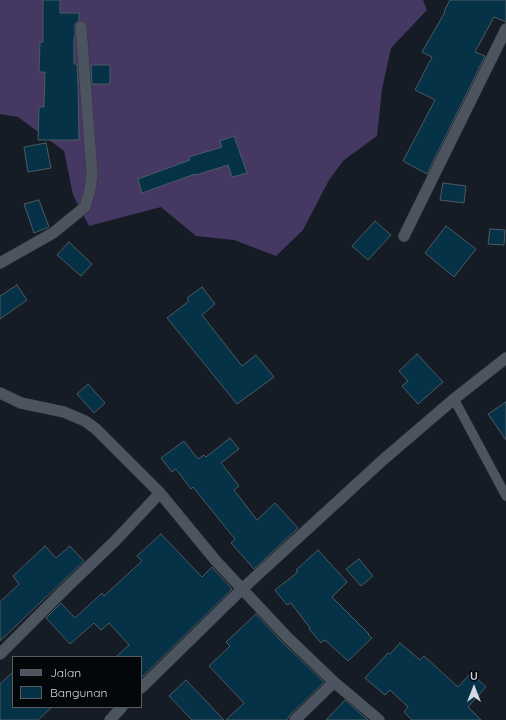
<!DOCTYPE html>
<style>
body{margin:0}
#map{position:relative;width:506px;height:720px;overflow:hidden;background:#151c25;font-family:Quicksand,sans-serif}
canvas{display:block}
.legend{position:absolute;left:12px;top:656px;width:130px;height:52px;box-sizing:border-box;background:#04070a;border:1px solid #585b60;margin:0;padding:5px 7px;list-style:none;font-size:12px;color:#d5dae1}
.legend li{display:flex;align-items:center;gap:8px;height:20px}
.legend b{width:20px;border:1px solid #585b60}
.north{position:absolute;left:454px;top:668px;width:40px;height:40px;-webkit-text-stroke:3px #04070a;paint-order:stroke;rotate:0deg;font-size:11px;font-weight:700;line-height:16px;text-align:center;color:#d5dae1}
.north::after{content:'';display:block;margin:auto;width:14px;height:18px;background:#d5dae1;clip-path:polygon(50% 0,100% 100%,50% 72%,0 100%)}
</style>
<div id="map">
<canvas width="506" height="720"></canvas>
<ul class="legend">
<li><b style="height:5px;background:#4c555f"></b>Jalan</li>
<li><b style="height:11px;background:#053246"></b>Bangunan</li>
</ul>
<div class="north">U</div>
</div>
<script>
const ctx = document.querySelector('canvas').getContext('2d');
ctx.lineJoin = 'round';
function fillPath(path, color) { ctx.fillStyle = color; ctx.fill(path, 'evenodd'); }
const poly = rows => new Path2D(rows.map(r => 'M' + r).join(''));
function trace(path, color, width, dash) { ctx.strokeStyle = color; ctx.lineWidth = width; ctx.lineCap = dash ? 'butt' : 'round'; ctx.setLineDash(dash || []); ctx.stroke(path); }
fillPath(poly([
 [0,0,423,0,427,10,391,48,382,89,377,136,344,160,329,180,303,230,276,256,234,240,196,236,161,207,89,226,73,195,64,151,18,117,0,114]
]), '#453863');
const building = poly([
 [43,0,60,0,60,13,79,13,79,20,75,24,75,37,74,37,74,64,77,64,78,84,79,140,38,140,39,107,44,107,45,72,39,72,40,42,43,42,43,0],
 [450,0,506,0,506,22,494,17,475,52,485,56,427,174,403,161,435,100,415,90,432,57,422,52,445,12,444,11,450,0],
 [91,65,110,65,110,84,92,84,91,65],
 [234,136,247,173,232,177,228,165,196,175,195,174,142,193,138,179,190,160,189,157,222,147,220,141,234,136],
 [46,143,51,168,28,172,24,147,46,143],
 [443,183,466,186,464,203,440,200,443,183],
 [39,200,49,227,34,233,24,204,39,200],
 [375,221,391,235,368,260,352,246,375,221],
 [446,226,476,249,454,277,425,253,446,226],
 [490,229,505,230,504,245,488,244,490,229],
 [69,242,92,264,81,276,57,255,69,242],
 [17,285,27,300,0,319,0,296,17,285],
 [202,287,215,304,202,315,242,366,256,355,274,377,237,404,167,318,189,301,187,298,202,287],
 [417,354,443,382,418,404,402,386,408,381,399,371,417,354],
 [88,384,105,403,94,413,77,394,88,384],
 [506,402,506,440,488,414,506,402],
 [230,438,239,449,221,463,239,486,234,490,257,520,275,503,298,528,254,569,231,543,235,539,193,487,191,489,176,469,172,472,161,458,184,441,198,459,204,455,206,457,230,438],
 [161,534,202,577,212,567,232,589,141,678,141,657,116,657,129,645,109,623,101,630,94,623,70,644,46,618,61,603,75,618,102,593,104,596,142,561,137,556,161,534],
 [45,546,56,558,70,546,84,561,0,641,0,602,19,584,13,576,45,546],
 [318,550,347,582,332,597,369,634,368,635,372,638,348,661,326,641,324,640,321,643,309,629,310,628,291,603,287,605,275,590,298,572,296,570,318,550],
 [359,559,373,576,361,586,346,569,359,559],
 [256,614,282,642,324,682,290,715,287,720,226,720,244,703,209,666,230,646,226,642,256,614],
 [400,643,420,660,424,656,458,687,471,673,486,687,468,707,481,720,412,720,404,712,408,707,390,690,385,695,365,678,388,653,390,654,400,643],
 [13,672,13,707,52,707,38,720,0,720,0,684,13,672],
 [186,680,224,720,192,720,169,696,186,680],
 [345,700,368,720,326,720,345,700]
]);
fillPath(building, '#053246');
trace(building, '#4d5a61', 1);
const service = poly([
 [454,399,506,496]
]);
const minor = poly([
 [404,236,506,29],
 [0,263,53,233,85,207,90,190,92,173,81,27],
 [0,393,21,403,64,412,85,421,96,429,160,493,216,561,287,637,334,682,379,720],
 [0,654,65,589,115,541,160,493],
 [141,688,241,590,384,459,454,399,506,358],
 [110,720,122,707],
 [295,720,334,682]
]);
trace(service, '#31353c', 10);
trace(minor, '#31353c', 12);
trace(service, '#4c555f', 9);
trace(minor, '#4c555f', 11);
</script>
